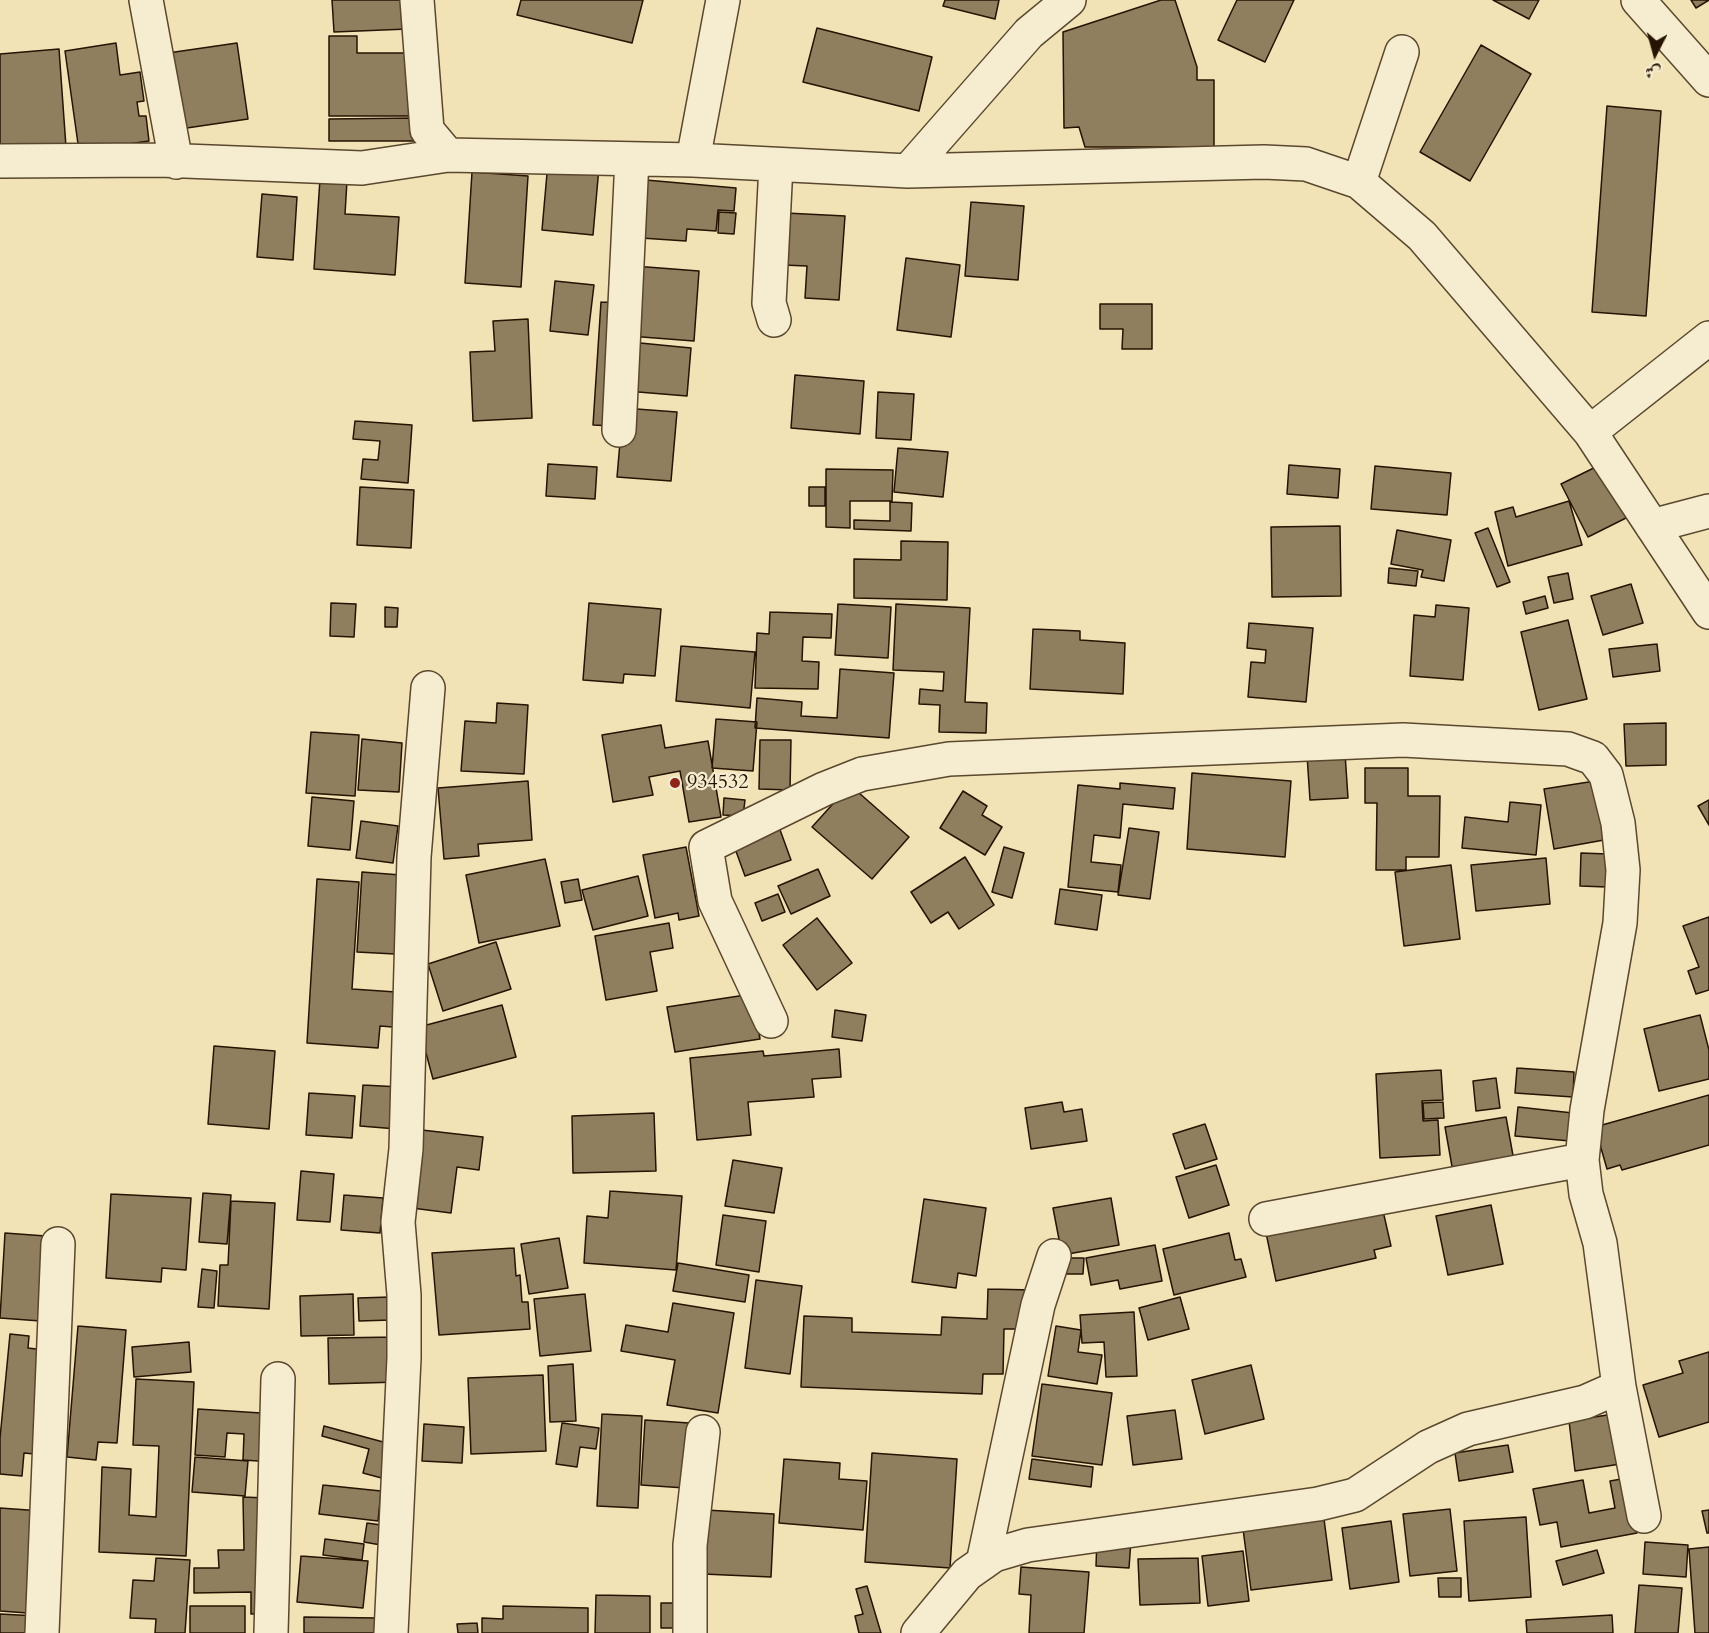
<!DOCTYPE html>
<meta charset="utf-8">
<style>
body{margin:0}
#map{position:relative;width:1709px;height:1633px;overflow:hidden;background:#f1e3b6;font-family:Cardo,Amiri,serif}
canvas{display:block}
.north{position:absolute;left:1625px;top:24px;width:60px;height:60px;-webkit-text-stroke:4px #f6edd0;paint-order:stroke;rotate:186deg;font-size:16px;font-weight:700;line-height:24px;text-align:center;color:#261300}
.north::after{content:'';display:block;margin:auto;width:21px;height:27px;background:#261300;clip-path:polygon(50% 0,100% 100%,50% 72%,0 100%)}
</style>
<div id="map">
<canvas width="1709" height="1633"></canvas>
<div class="north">ش</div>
</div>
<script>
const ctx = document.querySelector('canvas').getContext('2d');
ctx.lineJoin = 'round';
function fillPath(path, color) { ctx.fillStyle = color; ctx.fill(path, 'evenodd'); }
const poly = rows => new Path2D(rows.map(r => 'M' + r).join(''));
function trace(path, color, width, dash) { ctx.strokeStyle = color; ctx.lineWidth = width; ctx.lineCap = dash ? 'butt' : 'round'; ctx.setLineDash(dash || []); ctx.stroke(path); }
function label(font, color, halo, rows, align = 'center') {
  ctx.font = font + ' Cardo,serif'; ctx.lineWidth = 4.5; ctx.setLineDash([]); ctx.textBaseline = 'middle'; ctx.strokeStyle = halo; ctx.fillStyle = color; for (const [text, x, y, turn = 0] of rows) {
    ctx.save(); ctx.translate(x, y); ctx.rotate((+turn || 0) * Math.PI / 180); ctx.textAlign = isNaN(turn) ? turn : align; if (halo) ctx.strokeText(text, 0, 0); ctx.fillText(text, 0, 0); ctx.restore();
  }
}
const building = poly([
 [332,0,407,0,408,29,334,32,332,0],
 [521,0,643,0,632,43,517,15,521,0],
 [945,0,999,0,995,19,943,6,945,0],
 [1161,0,1175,0,1197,67,1197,80,1214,80,1214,147,1085,147,1079,127,1064,128,1063,32,1161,0],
 [1237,0,1294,0,1265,62,1218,40,1237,0],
 [1493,0,1539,0,1529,19,1493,0],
 [1691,0,1709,0,1696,8,1691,0],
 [817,28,932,57,919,111,803,82,817,28],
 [329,36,357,36,357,53,416,53,416,116,329,116,329,36],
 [116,43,120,75,140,72,144,101,137,102,139,116,146,116,149,141,79,151,65,51,116,43],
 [237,43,248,119,180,129,168,53,237,43],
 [1481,45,1531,74,1470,181,1420,152,1481,45],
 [59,49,66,147,0,152,0,54,59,49],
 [1607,106,1661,111,1646,316,1592,312,1607,106],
 [415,118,415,141,329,141,329,119,415,118],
 [548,162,599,167,593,235,542,230,548,162],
 [472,172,528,176,521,287,465,283,472,172],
 [320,179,347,181,345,214,399,217,395,275,314,269,320,179],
 [646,180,736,188,734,211,718,210,716,231,687,229,686,241,641,238,646,180],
 [262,194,297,197,293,260,257,257,262,194],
 [971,202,1024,206,1018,280,965,276,971,202],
 [719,212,736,213,734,234,718,233,719,212],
 [786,213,845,216,839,300,805,298,807,266,783,265,786,213],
 [906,258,960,265,951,337,897,330,906,258],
 [634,266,699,271,694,341,629,336,634,266],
 [555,281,594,285,588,335,550,331,555,281],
 [601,302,621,303,613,426,593,425,601,302],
 [1100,304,1152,304,1152,349,1122,349,1123,329,1100,329,1100,304],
 [528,319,532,418,473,421,470,352,495,351,493,321,528,319],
 [630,342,691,348,687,396,626,391,630,342],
 [795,375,864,381,860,434,791,428,795,375],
 [878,392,914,394,911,440,876,438,878,392],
 [623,408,677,412,671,481,617,477,623,408],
 [355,421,412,425,408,483,361,479,363,459,378,460,380,441,353,439,355,421],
 [898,448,948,452,943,497,894,492,898,448],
 [548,464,597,467,595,499,546,496,548,464],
 [1602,464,1628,517,1588,537,1561,484,1602,464],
 [1289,465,1340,469,1338,498,1287,494,1289,465],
 [1375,466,1451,473,1447,515,1371,509,1375,466],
 [826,469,893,470,892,501,850,501,850,528,826,527,826,469],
 [360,487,414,490,411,548,357,545,360,487],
 [809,487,825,487,825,506,809,506,809,487],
 [1569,501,1582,545,1508,566,1495,512,1513,507,1516,517,1569,501],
 [890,502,912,503,911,531,854,529,854,520,890,521,890,502],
 [1340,526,1341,596,1272,597,1271,527,1340,526],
 [1488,528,1510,582,1497,587,1475,533,1488,528],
 [1397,530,1451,540,1444,581,1421,577,1423,570,1391,564,1397,530],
 [901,541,948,542,947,600,854,598,854,559,901,560,901,541],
 [1389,568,1418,571,1416,586,1388,583,1389,568],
 [1568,573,1573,599,1554,603,1548,577,1568,573],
 [1631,584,1643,623,1603,635,1591,596,1631,584],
 [1545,596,1548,608,1526,614,1523,602,1545,596],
 [331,603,356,604,354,637,330,636,331,603],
 [589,603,661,609,655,676,624,674,623,683,583,680,589,603],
 [838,604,891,607,888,658,835,655,838,604],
 [896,604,970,608,965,702,987,703,986,733,939,732,940,705,919,704,920,689,943,691,944,672,893,670,896,604],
 [1436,605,1469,608,1463,680,1410,676,1414,615,1435,617,1436,605],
 [385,607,398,608,397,627,385,627,385,607],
 [770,612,832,614,831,638,803,637,802,661,819,662,818,689,755,688,757,633,769,634,770,612],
 [1568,620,1587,699,1539,710,1521,632,1568,620],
 [1249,623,1313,628,1306,702,1248,697,1251,662,1265,663,1266,650,1247,648,1249,623],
 [1033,629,1080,631,1080,640,1125,643,1123,694,1030,689,1033,629],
 [1657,644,1660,671,1613,677,1609,649,1657,644],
 [681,646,755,652,750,708,676,701,681,646],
 [840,669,894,673,889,738,755,728,757,698,802,702,801,716,837,718,840,669],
 [497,703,528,705,524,774,461,771,465,721,496,723,497,703],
 [716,719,757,722,753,771,712,768,716,719],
 [1666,723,1666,765,1626,766,1624,724,1666,723],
 [661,725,665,748,708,741,721,817,689,822,680,771,649,777,653,795,613,802,602,735,661,725],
 [311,732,359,735,355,796,306,793,311,732],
 [362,739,402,743,399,792,358,790,362,739],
 [760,740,791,740,790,790,759,789,760,740],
 [1345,753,1348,798,1310,800,1307,755,1345,753],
 [1365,768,1408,768,1408,796,1440,796,1439,857,1406,857,1406,870,1376,870,1377,803,1365,803,1365,768],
 [1192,773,1291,781,1285,857,1187,849,1192,773],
 [528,781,532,840,478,844,479,856,444,859,438,788,528,781],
 [1595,781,1604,840,1554,849,1544,789,1595,781],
 [1120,783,1175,788,1173,809,1123,804,1120,838,1094,835,1091,862,1121,865,1118,892,1068,887,1078,785,1120,789,1120,783],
 [850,785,909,837,872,879,812,827,850,785],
 [963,791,987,806,982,815,1002,827,985,855,940,828,963,791],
 [312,797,354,801,350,850,308,846,312,797],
 [724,798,745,800,743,816,723,815,724,798],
 [1709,800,1709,825,1698,806,1709,800],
 [1510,802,1541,805,1536,855,1462,848,1465,817,1508,822,1510,802],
 [361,821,398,826,393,863,356,858,361,821],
 [779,827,791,860,745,876,733,843,779,827],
 [1129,828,1159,832,1150,899,1118,895,1129,828],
 [686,847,699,916,679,920,678,913,655,918,643,855,686,847],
 [1004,847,1024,853,1012,898,992,892,1004,847],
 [1581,853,1608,854,1607,887,1580,886,1581,853],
 [965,857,994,905,959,929,948,912,931,923,911,892,965,857],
 [1546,858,1550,904,1476,911,1471,865,1546,858],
 [545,859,560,926,479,943,466,875,545,859],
 [1451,865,1460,939,1404,946,1395,872,1451,865],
 [818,869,830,896,791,914,778,886,818,869],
 [362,872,401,875,395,954,357,952,362,872],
 [638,876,648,916,593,930,582,890,638,876],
 [317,879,359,882,352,989,396,992,393,1027,380,1026,378,1048,307,1043,317,879],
 [578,879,582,900,565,903,561,882,578,879],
 [1060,889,1102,895,1097,930,1055,924,1060,889],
 [778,894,785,912,762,921,755,903,778,894],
 [1709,917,1709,990,1696,994,1688,971,1699,967,1683,926,1709,917],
 [817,918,852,963,817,990,783,945,817,918],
 [669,923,673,948,650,952,657,991,606,1000,595,936,669,923],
 [496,942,511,989,443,1011,428,964,496,942],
 [752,994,760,1039,675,1052,667,1007,752,994],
 [502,1005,516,1057,433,1079,419,1027,502,1005],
 [835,1010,866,1015,862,1041,832,1037,835,1010],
 [1700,1015,1709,1050,1709,1079,1659,1091,1644,1029,1700,1015],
 [214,1046,275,1051,269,1129,208,1124,214,1046],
 [839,1049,841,1077,812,1079,814,1097,748,1102,751,1135,697,1140,690,1058,763,1051,764,1056,839,1049],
 [1517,1068,1574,1072,1573,1097,1515,1093,1517,1068],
 [1441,1070,1443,1100,1422,1101,1423,1121,1438,1120,1440,1155,1380,1158,1376,1074,1441,1070],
 [1496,1078,1500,1108,1476,1111,1473,1081,1496,1078],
 [363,1085,400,1087,397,1129,360,1126,363,1085],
 [309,1093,355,1096,352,1138,306,1135,309,1093],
 [1709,1095,1709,1145,1622,1170,1620,1165,1607,1169,1595,1127,1709,1095],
 [1062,1102,1064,1112,1082,1109,1087,1141,1031,1149,1025,1108,1062,1102],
 [1443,1102,1444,1118,1424,1119,1423,1103,1443,1102],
 [1518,1107,1573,1113,1570,1141,1515,1136,1518,1107],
 [654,1113,656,1171,573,1173,572,1116,654,1113],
 [1506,1117,1514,1161,1453,1172,1445,1127,1506,1117],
 [1205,1124,1217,1159,1185,1169,1173,1134,1205,1124],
 [413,1129,483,1137,479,1170,457,1167,451,1213,404,1207,413,1129],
 [733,1160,782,1168,774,1213,725,1206,733,1160],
 [1216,1165,1229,1205,1189,1218,1176,1177,1216,1165],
 [301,1171,334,1174,330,1222,297,1220,301,1171],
 [610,1191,682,1196,676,1270,584,1263,587,1216,608,1218,610,1191],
 [203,1193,231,1195,227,1244,199,1242,203,1193],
 [111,1194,191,1198,186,1270,162,1268,161,1282,106,1278,111,1194],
 [344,1195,383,1198,380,1233,341,1230,344,1195],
 [1111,1198,1119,1245,1062,1255,1053,1208,1111,1198],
 [924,1199,986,1208,976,1276,958,1273,956,1288,912,1282,924,1199],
 [231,1201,275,1203,269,1309,218,1306,220,1265,228,1265,231,1201],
 [1381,1202,1391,1246,1374,1250,1376,1258,1276,1281,1265,1228,1381,1202],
 [1491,1205,1503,1264,1448,1275,1436,1216,1491,1205],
 [723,1215,766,1221,759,1272,716,1265,723,1215],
 [5,1233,59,1237,54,1322,0,1318,5,1233],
 [1229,1233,1235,1260,1241,1259,1246,1277,1174,1295,1163,1249,1229,1233],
 [559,1238,568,1288,529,1294,521,1244,559,1238],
 [1155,1245,1162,1281,1120,1289,1118,1280,1091,1285,1086,1258,1155,1245],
 [514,1248,516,1276,520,1275,522,1302,528,1302,530,1329,439,1335,432,1253,514,1248],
 [1061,1258,1084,1258,1083,1274,1060,1274,1061,1258],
 [678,1263,749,1275,745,1302,673,1291,678,1263],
 [202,1269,217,1271,214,1308,198,1307,202,1269],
 [756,1280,802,1286,790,1374,745,1368,756,1280],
 [988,1289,1033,1290,1032,1329,1004,1329,1003,1374,983,1374,982,1394,801,1387,804,1316,852,1318,852,1332,941,1335,942,1317,987,1319,988,1289],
 [353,1294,354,1335,301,1336,300,1296,353,1294],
 [585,1294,591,1351,540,1356,534,1299,585,1294],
 [391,1297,391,1320,359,1321,358,1298,391,1297],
 [1180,1297,1189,1329,1148,1340,1139,1308,1180,1297],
 [673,1303,734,1313,718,1413,667,1405,675,1360,621,1351,626,1325,668,1332,673,1303],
 [1134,1312,1137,1376,1106,1377,1104,1342,1082,1343,1080,1315,1134,1312],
 [78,1326,126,1330,117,1443,98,1442,96,1460,67,1457,78,1326],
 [1056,1326,1081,1330,1078,1352,1102,1355,1097,1384,1048,1376,1056,1326],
 [10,1334,29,1336,28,1348,52,1351,45,1455,24,1453,22,1476,0,1474,0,1438,10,1334],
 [398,1337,399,1382,329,1384,328,1338,398,1337],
 [189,1342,191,1372,134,1377,132,1347,189,1342],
 [1709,1352,1709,1422,1659,1437,1643,1385,1683,1373,1679,1361,1709,1352],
 [573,1364,576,1421,550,1422,548,1366,573,1364],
 [1251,1365,1264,1419,1205,1434,1192,1380,1251,1365],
 [543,1375,546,1451,471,1454,468,1378,543,1375],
 [136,1379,194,1382,186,1556,99,1552,102,1467,131,1469,129,1515,156,1517,159,1446,133,1445,136,1379],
 [1042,1384,1112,1393,1102,1465,1032,1456,1042,1384],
 [198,1409,277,1414,274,1462,243,1460,244,1434,227,1433,225,1457,195,1455,198,1409],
 [1175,1410,1182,1459,1133,1465,1127,1416,1175,1410],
 [1620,1413,1627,1463,1575,1471,1569,1421,1620,1413],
 [602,1414,642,1416,638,1508,597,1506,602,1414],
 [645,1420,689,1423,685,1488,641,1485,645,1420],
 [562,1423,599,1428,596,1449,580,1447,577,1467,556,1464,562,1423],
 [424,1424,464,1427,462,1463,422,1461,424,1424],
 [324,1426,398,1446,389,1480,363,1473,369,1449,322,1436,324,1426],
 [1508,1445,1513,1472,1459,1481,1455,1453,1508,1445],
 [872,1453,957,1459,950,1568,865,1562,872,1453],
 [195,1457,248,1461,245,1496,192,1492,195,1457],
 [784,1459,840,1463,839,1479,867,1481,863,1530,779,1523,784,1459],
 [1032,1459,1093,1467,1091,1487,1029,1479,1032,1459],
 [1627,1478,1637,1533,1561,1547,1557,1522,1540,1525,1533,1489,1583,1480,1589,1513,1615,1508,1610,1481,1627,1478],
 [323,1485,381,1491,378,1521,319,1514,323,1485],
 [243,1497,266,1498,270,1614,251,1614,251,1592,194,1593,194,1568,219,1568,218,1550,244,1550,243,1497],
 [0,1508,42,1511,27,1613,0,1611,0,1508],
 [1450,1509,1457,1571,1410,1576,1403,1514,1450,1509],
 [706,1510,774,1514,771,1577,703,1574,706,1510],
 [1709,1510,1709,1533,1707,1533,1702,1511,1709,1510],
 [1526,1517,1531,1597,1469,1601,1464,1521,1526,1517],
 [1324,1519,1332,1580,1251,1590,1243,1529,1324,1519],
 [1391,1521,1399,1582,1350,1589,1342,1528,1391,1521],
 [367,1523,395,1527,392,1547,364,1542,367,1523],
 [325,1539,364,1544,362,1560,323,1555,325,1539],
 [1097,1539,1131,1540,1129,1568,1096,1566,1097,1539],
 [1645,1542,1688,1545,1686,1577,1643,1574,1645,1542],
 [1709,1547,1709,1633,1695,1633,1689,1549,1709,1547],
 [1597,1550,1604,1573,1563,1585,1556,1561,1597,1550],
 [1243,1551,1249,1601,1208,1606,1202,1556,1243,1551],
 [301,1556,368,1561,363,1608,297,1602,301,1556],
 [156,1558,190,1560,185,1633,155,1633,156,1619,130,1618,133,1580,154,1581,156,1558],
 [1198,1558,1200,1603,1140,1605,1138,1559,1198,1558],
 [1021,1567,1089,1572,1084,1633,1029,1633,1031,1595,1019,1594,1021,1567],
 [1438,1578,1461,1578,1461,1597,1439,1597,1438,1578],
 [1639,1585,1682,1588,1678,1633,1635,1633,1639,1585],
 [867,1586,881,1633,859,1633,855,1616,863,1614,856,1589,867,1586],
 [596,1595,650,1596,650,1633,595,1633,596,1595],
 [661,1603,677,1603,677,1628,661,1628,661,1603],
 [190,1606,245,1606,245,1633,190,1633,190,1606],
 [503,1606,588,1608,588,1633,482,1633,482,1618,503,1619,503,1606],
 [0,1614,37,1616,37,1633,0,1633,0,1614],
 [1612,1615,1613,1633,1527,1633,1526,1620,1612,1615],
 [304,1617,378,1618,378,1633,304,1633,304,1617],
 [477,1623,478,1633,458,1633,457,1624,477,1623]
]);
fillPath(building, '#907f5f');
trace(building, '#261300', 1.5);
const minor = poly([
 [146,0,176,162],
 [417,0,427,130,448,155,693,160,908,171,1264,162,1306,164,1359,182,1422,236,1590,432,1709,612],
 [1638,0,1709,80],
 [693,160,723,0],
 [0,161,160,160,362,168,448,155],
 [908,171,1029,33,1069,0],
 [1359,182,1402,52],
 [774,320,769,303,776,165],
 [619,430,632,159],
 [1590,432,1709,338],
 [1652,526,1709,511],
 [771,1021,715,901,706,847,824,789,862,774,949,759,1403,740,1568,749,1593,758,1606,775,1618,823,1623,870,1620,923,1587,1110,1582,1160,1586,1194,1600,1243,1619,1387,1585,1402,1468,1429,1428,1447,1355,1495,1318,1504,1028,1545,994,1555,967,1574,918,1633],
 [1266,1219,1582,1160],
 [1619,1387,1644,1516],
 [983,1563,1038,1305,1054,1256],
 [42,1633,58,1244],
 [271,1633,278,1379],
 [391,1633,404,1358,404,1295,398,1222,406,1149,414,857,428,688],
 [690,1633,690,1545,703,1432]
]);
trace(minor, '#59472e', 36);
trace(minor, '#f6edd0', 33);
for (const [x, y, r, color] of [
 [675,783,6,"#8f2418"]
]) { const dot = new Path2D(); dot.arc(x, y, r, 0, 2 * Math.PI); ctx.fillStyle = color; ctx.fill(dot); trace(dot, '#f6edd0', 2); }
label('20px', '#261300', '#f6edd0', [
 ["934532",687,783]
], 'left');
</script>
